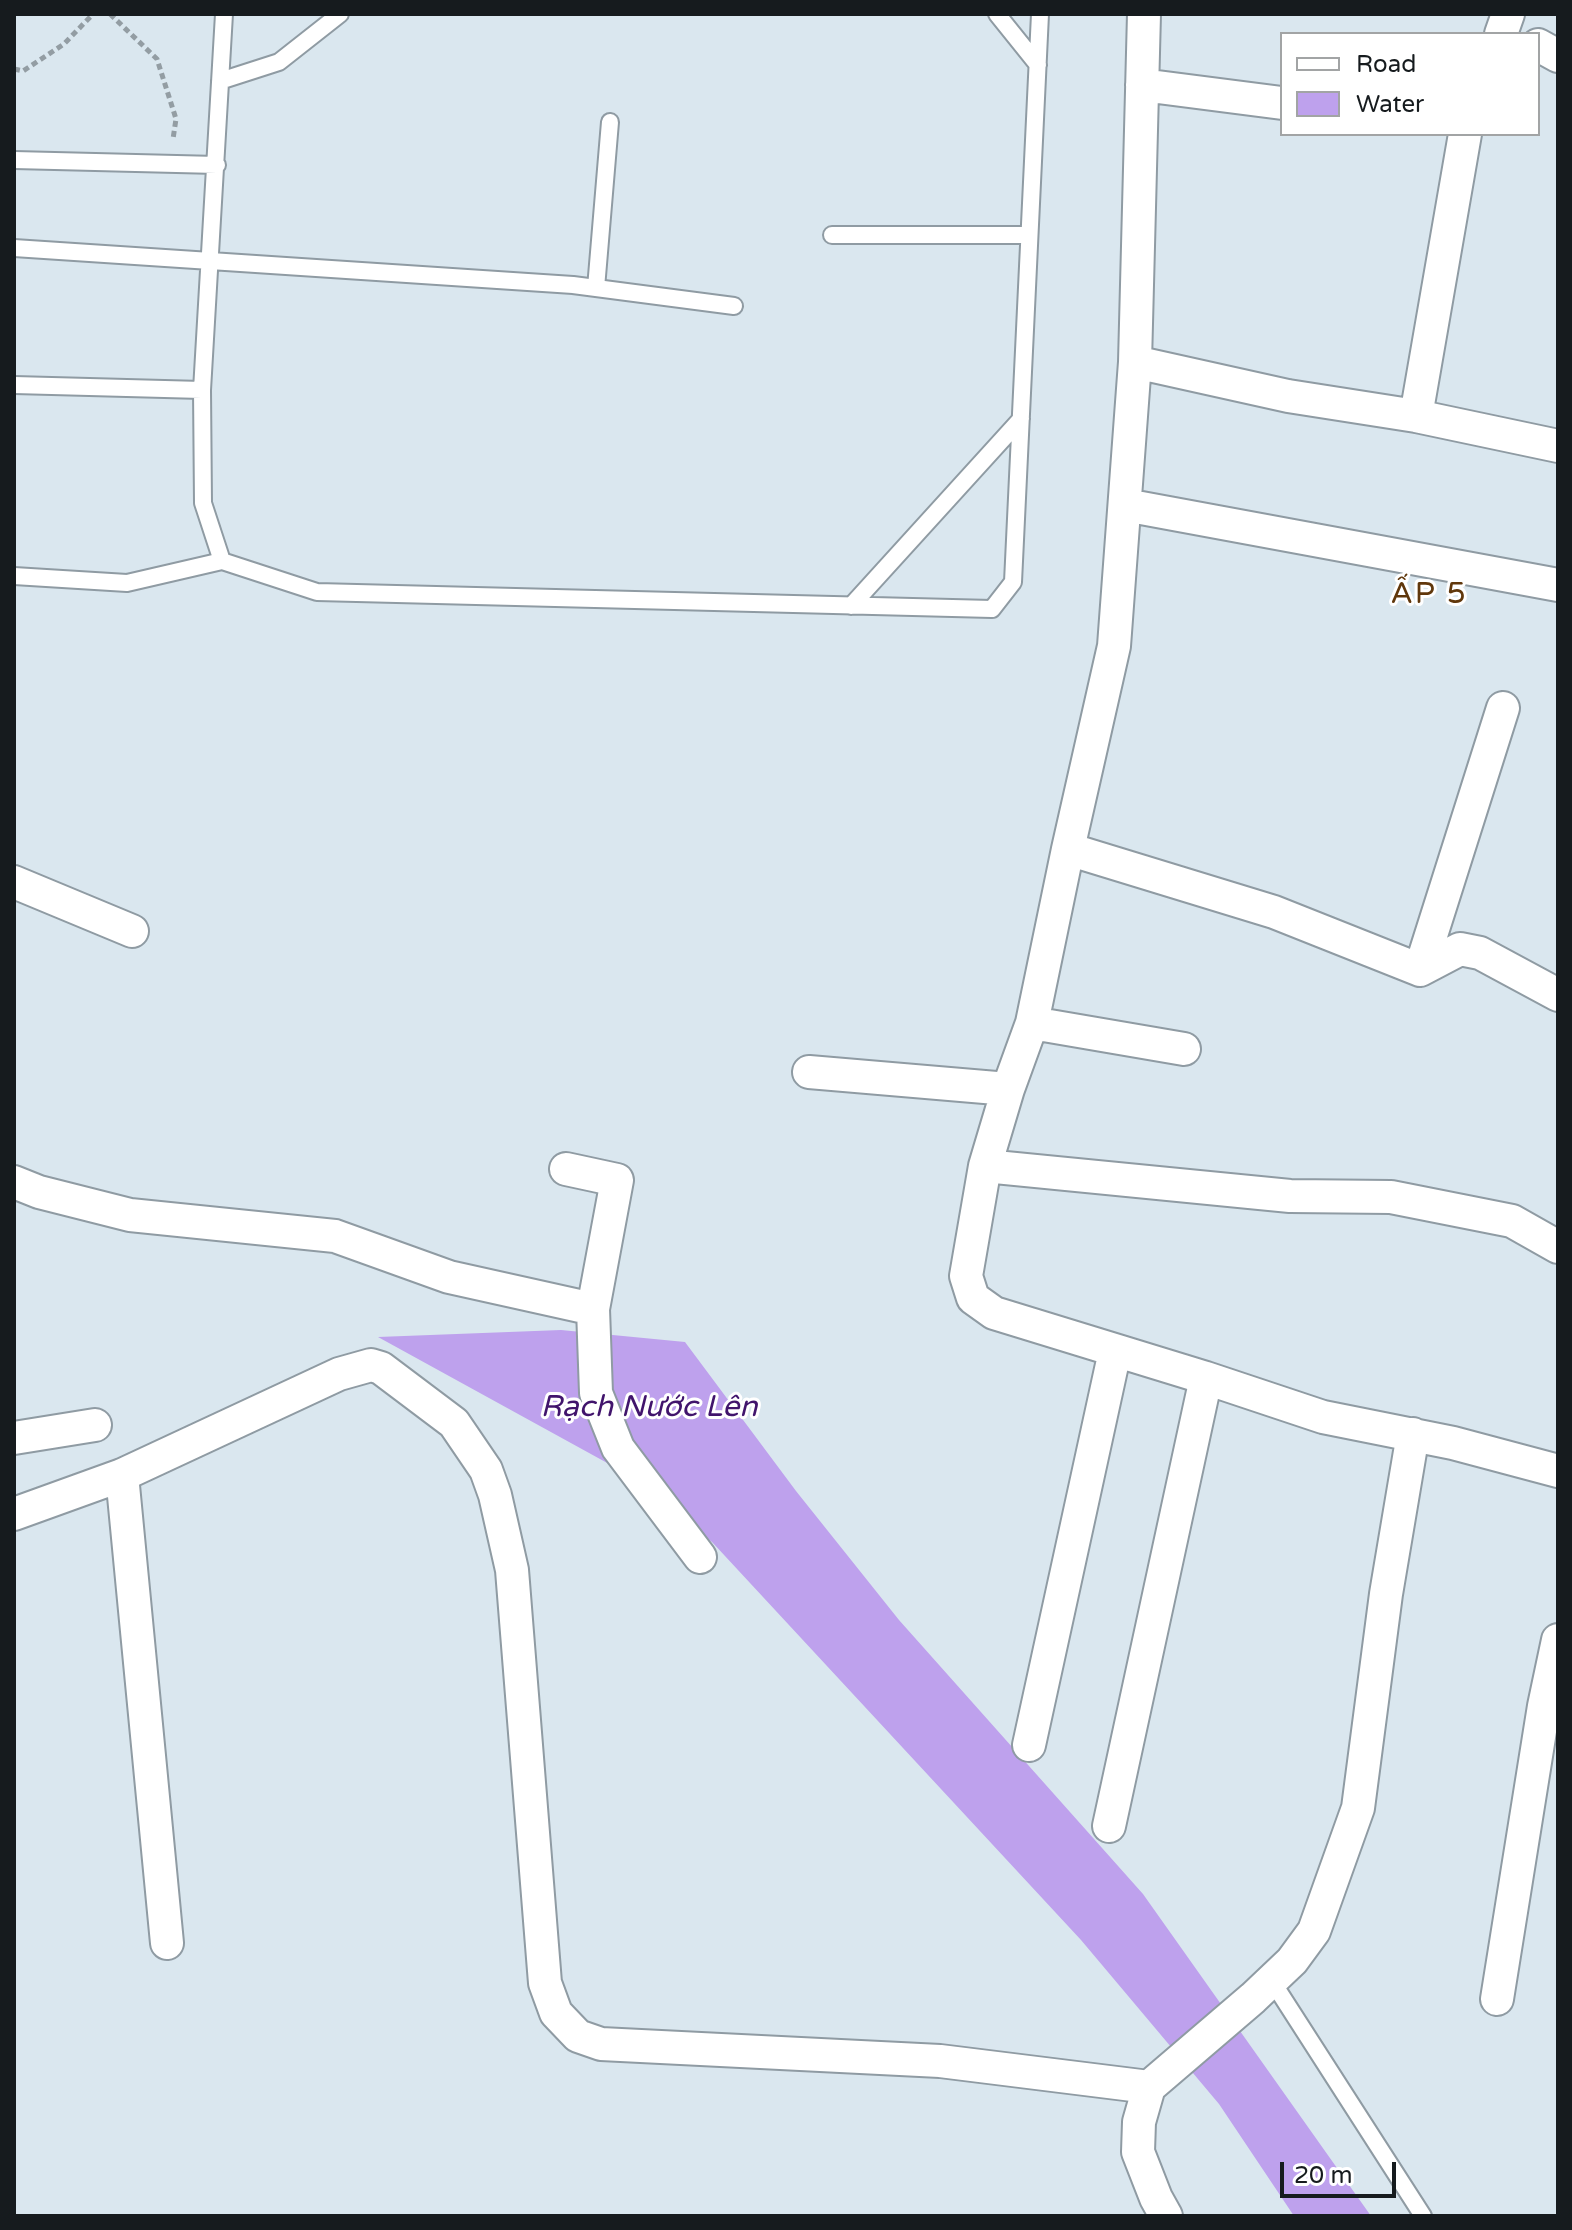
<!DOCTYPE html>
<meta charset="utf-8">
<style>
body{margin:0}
#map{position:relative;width:1572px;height:2230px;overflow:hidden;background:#dae7ef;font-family:"Varela Round",sans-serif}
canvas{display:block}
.frame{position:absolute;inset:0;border:16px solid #161b1e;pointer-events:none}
.legend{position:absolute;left:1280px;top:32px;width:260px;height:104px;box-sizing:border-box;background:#fff;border:2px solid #a2a4a5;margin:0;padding:10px 14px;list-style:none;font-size:24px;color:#161b1e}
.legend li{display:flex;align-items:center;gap:16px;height:40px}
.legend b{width:40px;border:2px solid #a2a4a5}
.scale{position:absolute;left:1280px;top:2162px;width:116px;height:36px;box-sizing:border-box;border:4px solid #161b1e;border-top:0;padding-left:10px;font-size:24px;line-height:28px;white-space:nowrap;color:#161b1e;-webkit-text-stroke:6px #fff;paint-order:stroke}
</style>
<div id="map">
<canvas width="1572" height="2230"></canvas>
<div class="frame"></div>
<ul class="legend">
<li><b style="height:10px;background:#fff"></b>Road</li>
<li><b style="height:22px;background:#bea1ed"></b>Water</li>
</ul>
<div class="scale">20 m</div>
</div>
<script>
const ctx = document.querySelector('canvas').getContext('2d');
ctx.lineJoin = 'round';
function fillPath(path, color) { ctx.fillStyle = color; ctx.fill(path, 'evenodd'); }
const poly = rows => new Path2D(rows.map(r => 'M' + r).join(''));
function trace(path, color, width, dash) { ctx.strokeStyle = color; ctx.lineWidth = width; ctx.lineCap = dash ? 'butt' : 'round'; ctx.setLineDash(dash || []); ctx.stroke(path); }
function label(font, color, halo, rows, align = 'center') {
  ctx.font = font + ' "Varela Round",sans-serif'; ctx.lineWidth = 6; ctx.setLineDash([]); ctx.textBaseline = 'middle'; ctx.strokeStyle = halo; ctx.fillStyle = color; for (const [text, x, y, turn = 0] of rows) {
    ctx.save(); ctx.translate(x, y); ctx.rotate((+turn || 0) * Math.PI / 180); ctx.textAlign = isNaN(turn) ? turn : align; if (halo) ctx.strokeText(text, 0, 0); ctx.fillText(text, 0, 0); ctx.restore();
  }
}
fillPath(poly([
 [561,1330,685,1342,796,1491,899,1620,1143,1894,1371,2216,1294,2216,1219,2104,1081,1940,712,1542,620,1470,378,1337]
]), '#bea1ed');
const lane = poly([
 [997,14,1038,65],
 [220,81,279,62,340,14],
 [14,160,217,165],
 [832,235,1029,235],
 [14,248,573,285,734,306],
 [596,288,610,122],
 [14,385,202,390],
 [222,561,203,503,202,390,224,14],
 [14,576,127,583,222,561,317,592,992,609,1013,582,1040,14],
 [851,606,1021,419],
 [1272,1981,1423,2216]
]);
const street = poly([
 [1144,14,1135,362,1114,646,1068,849,1032,1023,1008,1089,985,1166,966,1276,973,1298,994,1313,1206,1378,1323,1417,1453,1443,1558,1471],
 [1501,34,1508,14],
 [1538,45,1558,56],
 [1142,85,1282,103],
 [1135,362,1288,396,1416,416,1558,446],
 [1416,416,1465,134],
 [1125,505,1558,585],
 [1068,849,1274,912,1420,970,1460,949,1480,953,1558,995],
 [14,882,132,931],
 [1420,970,1503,708],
 [1032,1023,1184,1049],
 [809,1072,1008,1089],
 [985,1166,1290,1196,1391,1197,1512,1221,1558,1247],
 [14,1182,39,1192,130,1215,335,1236,449,1277,593,1309,617,1180,566,1169],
 [593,1309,596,1393,618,1448,700,1557],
 [14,1438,95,1425],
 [122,1475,167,1943],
 [14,1514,122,1475,339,1374,371,1365,381,1368,454,1423,486,1470,495,1495,512,1570,545,1983,556,2013,578,2036,601,2044,940,2061,1149,2087],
 [1029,1745,1115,1351],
 [1109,1826,1206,1378],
 [1497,1999,1544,1706,1558,1640],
 [1166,2216,1156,2198,1138,2152,1139,2122,1149,2087,1253,1998,1292,1961,1314,1931,1358,1808,1386,1594,1413,1434]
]);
trace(lane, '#8f9ba3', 20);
trace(street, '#8f9ba3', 36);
trace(poly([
 [110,14,157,59,176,119,173,139],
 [14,69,23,71,64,44,93,14]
]), '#939da3', 5, [6, 4]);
trace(lane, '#fff', 16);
trace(street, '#fff', 32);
ctx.letterSpacing = '2px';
label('30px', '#60370b', '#fff', [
 ["ẤP 5",1429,595]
]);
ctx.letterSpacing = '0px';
label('italic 30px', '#41146c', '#fff', [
 ["Rạch Nước Lên",649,1408]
]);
</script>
